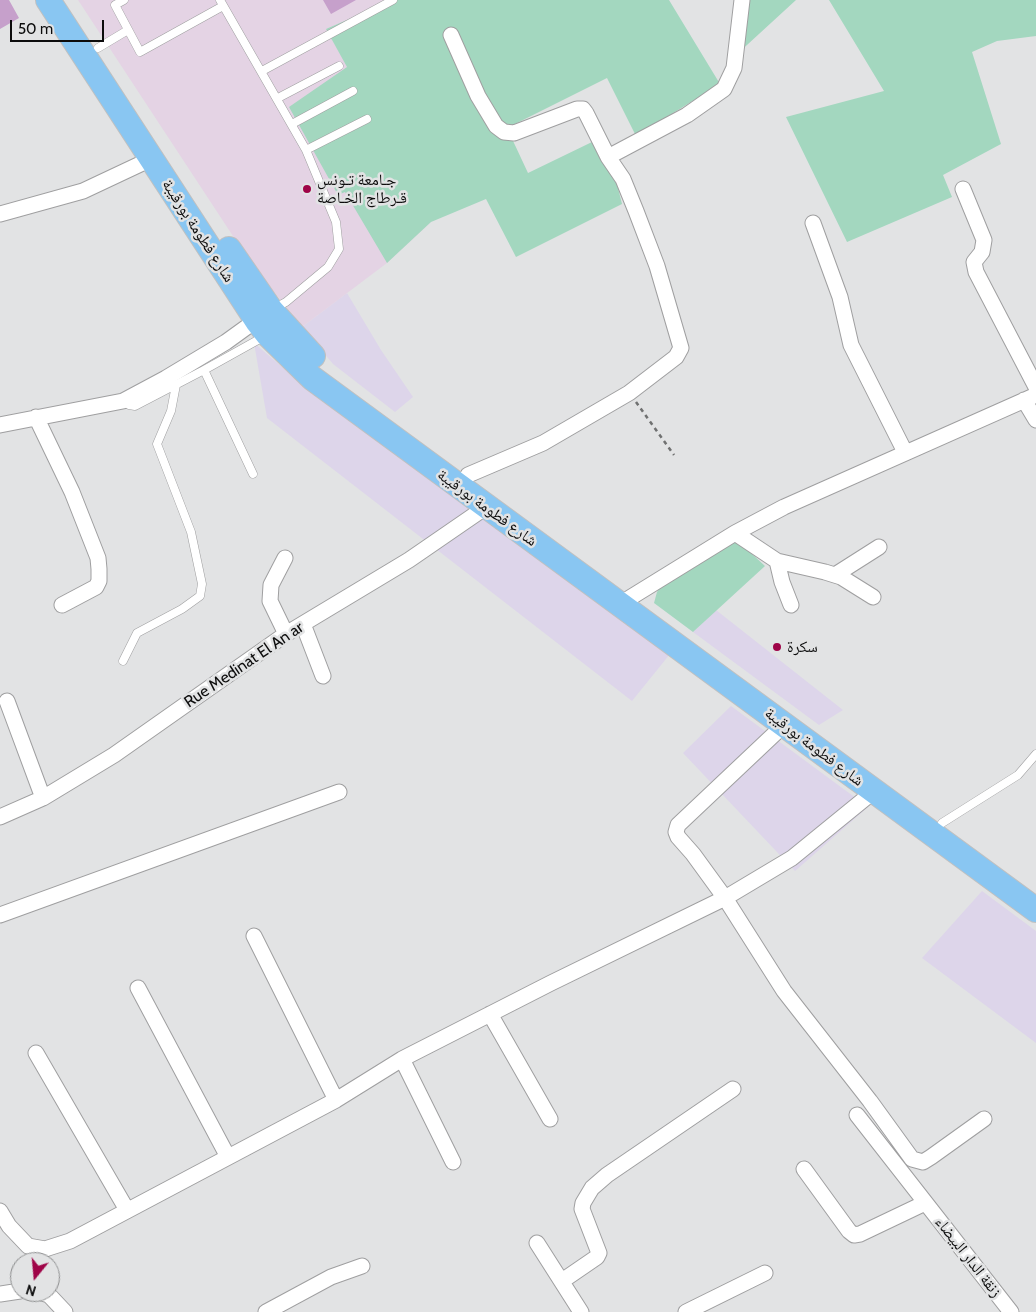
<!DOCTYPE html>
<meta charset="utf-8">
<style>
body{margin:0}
#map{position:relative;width:1036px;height:1312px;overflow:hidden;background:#e2e3e4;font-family:Cabin,sans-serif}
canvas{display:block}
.north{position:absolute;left:10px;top:1252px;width:50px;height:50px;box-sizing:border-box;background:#e2e3e4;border:1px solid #8c8d8e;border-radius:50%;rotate:197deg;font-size:14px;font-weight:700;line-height:20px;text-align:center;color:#0c0c0c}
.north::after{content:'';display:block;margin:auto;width:18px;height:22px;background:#9f0448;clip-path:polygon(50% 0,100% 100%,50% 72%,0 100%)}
.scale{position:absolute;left:10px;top:20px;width:94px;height:22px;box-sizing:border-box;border:2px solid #0c0c0c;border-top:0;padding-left:6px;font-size:15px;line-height:18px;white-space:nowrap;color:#0c0c0c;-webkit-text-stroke:4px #e2e3e4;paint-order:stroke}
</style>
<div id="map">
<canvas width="1036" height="1312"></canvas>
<div class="north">N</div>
<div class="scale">50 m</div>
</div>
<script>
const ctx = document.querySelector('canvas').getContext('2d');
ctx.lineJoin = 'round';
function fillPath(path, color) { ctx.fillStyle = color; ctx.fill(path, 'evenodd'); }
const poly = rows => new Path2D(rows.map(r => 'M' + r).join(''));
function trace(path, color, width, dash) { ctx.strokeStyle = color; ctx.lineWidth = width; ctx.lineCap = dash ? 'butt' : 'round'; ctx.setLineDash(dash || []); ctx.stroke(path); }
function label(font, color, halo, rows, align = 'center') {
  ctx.font = font + ' Cabin,"Noto Naskh Arabic",sans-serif'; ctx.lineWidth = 5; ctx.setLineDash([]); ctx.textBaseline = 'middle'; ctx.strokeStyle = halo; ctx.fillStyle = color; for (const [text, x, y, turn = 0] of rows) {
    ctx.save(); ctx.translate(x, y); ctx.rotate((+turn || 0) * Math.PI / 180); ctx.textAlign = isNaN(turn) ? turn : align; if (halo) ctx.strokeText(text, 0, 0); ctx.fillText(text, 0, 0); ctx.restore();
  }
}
fillPath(poly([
 [347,293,381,350,413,397,395,412,333,364,302,327],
 [254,343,308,389,670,654,632,701,267,418],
 [716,610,843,710,819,725,693,632],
 [731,706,868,807,795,871,683,753],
 [982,891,1036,931,1036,1043,922,958]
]), '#ddd5ea');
fillPath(poly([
 [78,0,393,0,327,29,431,222,387,263,302,327,250,262]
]), '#e4d3e4');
fillPath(poly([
 [393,0,669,0,720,84,636,136,607,78,507,128,528,173,592,142,612,164,622,204,516,257,486,199,431,222,387,263,345,192,338,195,289,107,347,67,326,29],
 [740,0,796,0,735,56],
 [829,0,1036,0,1036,36,997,41,972,52,1001,144,943,175,952,197,847,242,786,117,884,91],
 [737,540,765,566,693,632,654,603,657,592,663,583]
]), '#a3d7bf');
fillPath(poly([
 [0,0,9,0,19,18,0,29],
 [323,0,356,0,331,14]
]), '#c6a0cb');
const lane = poly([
 [124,0,115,5,140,52,223,6],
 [220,0,306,150,336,222,339,249,328,267,286,302,273,309],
 [98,48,128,30],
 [262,71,393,0],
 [278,98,339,66],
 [292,124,353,91],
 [306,150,367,119],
 [204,370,265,336],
 [123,401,129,405,135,406,204,370,253,474],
 [123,661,137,633,182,609,200,596,202,584,191,532,157,444,171,411,176,385],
 [942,823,1018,775,1036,754]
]);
const street = poly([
 [451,35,478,96,496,126,504,132,514,133,577,109,583,109,586,113,608,157,623,179,636,211,657,266,681,348,676,357,629,393,543,443,468,475],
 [608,157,687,115,724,89,734,68,742,0],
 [963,189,984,240,982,252,974,262,976,272,1036,387],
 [0,214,83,191,151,159],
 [813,223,840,297,851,345,905,452],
 [1024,400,1036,420],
 [36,417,72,492,98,558,99,569,99,581,96,587,62,605],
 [0,425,123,401,166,378,226,342,262,316],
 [735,533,777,561,782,582,791,605],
 [285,558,271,585,270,601,286,634],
 [777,561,825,572,841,577,873,597],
 [835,575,879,547],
 [620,604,735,533,784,507,1036,395],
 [303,624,323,676],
 [7,701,43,798],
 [785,724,678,825,676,832,678,837,693,854,725,898,784,991,870,1101,912,1159,923,1162,931,1157,984,1119],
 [0,817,43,798,114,755,286,634,409,560,486,507],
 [0,915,339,792],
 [254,936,336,1100],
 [138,988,228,1157],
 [490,1014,550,1119],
 [36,1053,127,1210],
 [402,1059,453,1162],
 [857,1115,1011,1312],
 [804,1169,849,1231,854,1235,860,1234,925,1203],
 [0,1211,9,1226,28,1246,45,1249,70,1241,336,1100,402,1059,551,983,725,898,792,858,873,792],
 [537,1243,581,1312],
 [562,1281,597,1257,599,1253,582,1209,583,1203,592,1188,607,1175,733,1089],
 [39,1292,49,1295,65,1312],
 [0,1294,20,1291],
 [266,1312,331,1277,362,1266],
 [686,1312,765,1273]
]);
const primary = poly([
 [48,0,257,321,268,335,312,378,1036,910],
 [229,249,271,310,313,356]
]);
trace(lane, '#9f9fa0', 9);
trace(street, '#9f9fa0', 17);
trace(primary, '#c0c0c0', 26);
trace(poly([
 [636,402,674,455]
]), '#707171', 2.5, [4, 4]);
trace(lane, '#fff', 8);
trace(street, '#fff', 15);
trace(primary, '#89c6f2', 24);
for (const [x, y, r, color] of [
 [307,189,5,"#9f0448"],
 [777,647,5,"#9f0448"]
]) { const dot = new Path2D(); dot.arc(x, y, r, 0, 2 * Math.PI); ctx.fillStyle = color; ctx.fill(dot); trace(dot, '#e2e3e4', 2); }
label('16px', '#0c0c0c', '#e2e3e4', [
 ["جـامعة تـونس",317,180],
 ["قـرطاج الخـاصة",317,198],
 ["سكرة",787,647]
], 'left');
label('16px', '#0c0c0c', '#e2e3e4', [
 ["شارع فطومة بورقيبة",198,231,57],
 ["شارع فطومة بورقيبة",487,508,36],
 ["Rue Medinat El An ar",244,665,-34],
 ["شارع فطومة بورقيبة",814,747,37],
 ["زنقة الدار البيضاء",968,1257,52]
]);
</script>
